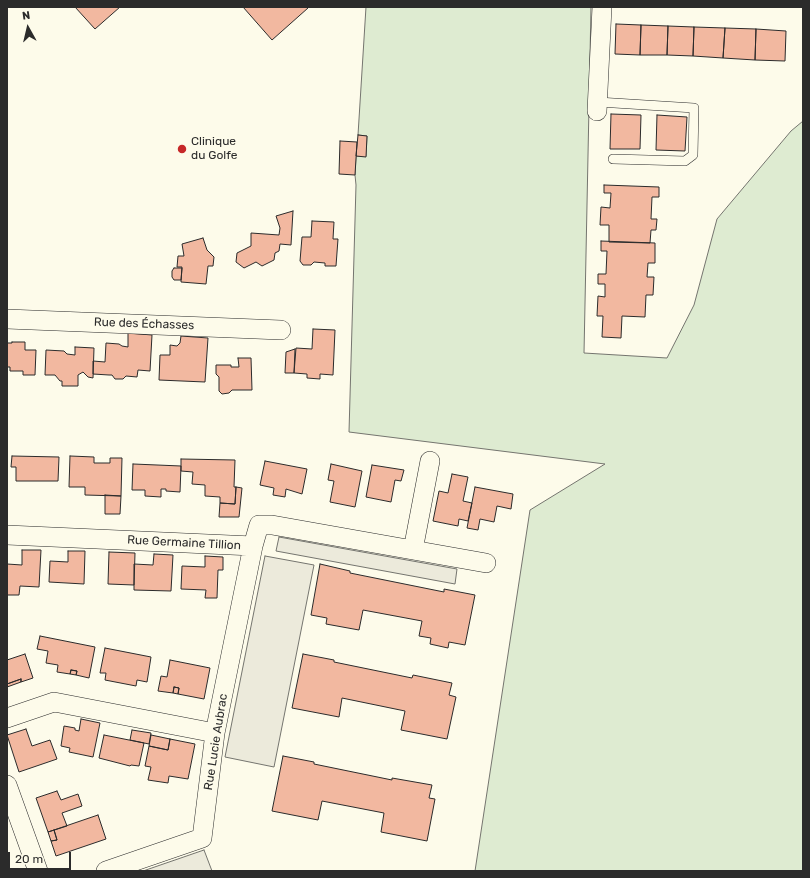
<!DOCTYPE html>
<meta charset="utf-8">
<style>
body{margin:0}
#map{position:relative;width:810px;height:878px;overflow:hidden;background:#fdfbea;font-family:Rubik,sans-serif}
canvas{display:block}
.frame{position:absolute;inset:0;border:8px solid #2b2b2b;pointer-events:none}
.north{position:absolute;left:8px;top:8px;width:40px;height:40px;-webkit-text-stroke:3px #fdfbea;paint-order:stroke;rotate:352deg;font-size:11px;font-weight:700;line-height:16px;text-align:center;color:#2b2b2b}
.north::after{content:'';display:block;margin:auto;width:14px;height:18px;background:#2b2b2b;clip-path:polygon(50% 0,100% 100%,50% 72%,0 100%)}
.scale{position:absolute;left:8px;top:852px;width:63px;height:18px;box-sizing:border-box;border:2px solid #2b2b2b;border-top:0;padding-left:5px;font-size:12px;line-height:14px;white-space:nowrap;color:#2b2b2b;-webkit-text-stroke:3px #fdfbea;paint-order:stroke}
</style>
<div id="map">
<canvas width="810" height="878"></canvas>
<div class="frame"></div>
<div class="north">N</div>
<div class="scale">20 m</div>
</div>
<script>
const ctx = document.querySelector('canvas').getContext('2d');
ctx.lineJoin = 'round';
function fillPath(path, color) { ctx.fillStyle = color; ctx.fill(path, 'evenodd'); }
const poly = rows => new Path2D(rows.map(r => 'M' + r).join(''));
function trace(path, color, width, dash) { ctx.strokeStyle = color; ctx.lineWidth = width; ctx.lineCap = dash ? 'butt' : 'round'; ctx.setLineDash(dash || []); ctx.stroke(path); }
function label(font, color, halo, rows, align = 'center') {
  ctx.font = font + ' Rubik,sans-serif'; ctx.lineWidth = 3; ctx.setLineDash([]); ctx.textBaseline = 'middle'; ctx.strokeStyle = halo; ctx.fillStyle = color; for (const [text, x, y, turn = 0] of rows) {
    ctx.save(); ctx.translate(x, y); ctx.rotate((+turn || 0) * Math.PI / 180); ctx.textAlign = isNaN(turn) ? turn : align; if (halo) ctx.strokeText(text, 0, 0); ctx.fillText(text, 0, 0); ctx.restore();
  }
}
const green = poly([
 [366,7,591,7,584,353,667,358,694,305,717,219,791,131,803,121,803,871,475,871,530,510,605,464,349,432,356,185,355,175,356,156,366,156,367,136,358,135,366,7]
]);
fillPath(green, '#deebd1');
trace(green, '#74746e', 1);
const parking = poly([
 [279,537,457,569,455,584,276,551,279,537],
 [265,556,314,565,274,767,225,757,265,556],
 [204,850,212,871,143,871,204,850]
]);
fillPath(parking, '#eceadb');
trace(parking, '#74746e', 1);
const building = poly([
 [75,7,120,7,95,29,75,7],
 [243,7,307,7,308,8,272,40,243,7],
 [616,24,641,25,640,55,615,54,616,24],
 [641,25,668,26,667,55,640,55,641,25],
 [668,26,694,27,693,56,667,55,668,26],
 [694,27,725,28,723,58,693,56,694,27],
 [725,28,756,29,755,60,723,58,725,28],
 [756,29,786,31,785,61,755,60,756,29],
 [611,114,641,115,640,149,610,149,611,114],
 [657,115,687,117,685,151,656,150,657,115],
 [358,135,367,136,366,157,356,156,358,135],
 [340,141,357,142,355,175,339,174,340,141],
 [604,185,659,187,659,197,652,197,651,219,657,219,656,230,651,230,650,243,609,242,609,225,600,225,601,207,610,208,611,193,604,193,604,185],
 [293,211,291,245,280,244,279,251,275,253,274,260,262,266,256,262,244,268,236,262,237,253,251,246,251,233,279,235,280,228,276,216,293,211],
 [312,221,334,222,333,239,338,239,336,266,325,266,325,263,314,262,311,265,303,265,300,261,302,237,311,237,312,221],
 [203,238,207,250,214,257,213,266,208,266,206,284,181,282,182,267,177,267,178,256,184,256,182,244,203,238],
 [601,241,655,243,655,263,648,263,647,277,654,277,653,295,646,295,645,317,622,316,621,338,602,337,603,316,597,316,598,296,605,297,605,284,598,284,598,274,606,274,607,251,601,251,601,241],
 [174,268,182,268,181,280,174,280,172,277,172,271,174,268],
 [313,329,335,330,333,375,320,374,320,379,307,378,307,374,294,373,296,348,312,349,313,329],
 [128,333,152,335,150,371,138,370,137,377,126,376,123,379,115,379,112,375,109,375,93,374,93,361,105,362,106,343,119,344,122,346,128,347,128,333],
 [181,336,208,338,205,382,159,380,160,355,170,355,170,345,177,346,180,343,181,336],
 [12,342,25,342,25,350,36,350,35,375,23,375,23,371,10,371,10,367,7,367,7,343,12,343,12,342],
 [75,347,94,348,93,378,88,377,83,372,78,375,78,386,62,386,62,381,60,381,55,375,45,375,46,350,64,351,67,354,75,355,75,347],
 [295,349,294,373,285,373,286,352,295,349],
 [238,358,251,358,252,390,232,390,229,393,222,394,219,391,219,377,216,374,216,365,231,365,231,367,239,367,238,358],
 [12,456,59,457,58,481,16,481,16,467,11,467,12,456],
 [70,456,94,457,94,463,110,463,110,458,122,458,121,496,85,495,85,487,69,487,70,456],
 [181,459,235,460,234,487,236,487,235,504,220,503,220,497,205,496,205,485,192,484,193,472,181,471,181,459],
 [265,461,307,469,302,494,286,489,285,497,273,495,274,488,260,485,265,461],
 [133,464,181,466,180,492,166,491,166,489,161,489,161,497,145,496,145,490,132,490,133,464],
 [331,464,362,471,355,507,330,502,334,481,328,480,331,464],
 [372,465,404,470,401,481,395,480,391,502,366,497,372,465],
 [452,474,468,477,463,501,472,503,468,521,459,519,458,526,433,521,439,491,448,493,452,474],
 [236,487,242,488,239,517,219,517,220,503,235,504,236,487],
 [475,487,513,494,511,509,497,506,494,522,480,519,478,530,467,528,475,487],
 [105,495,121,496,120,514,105,514,105,495],
 [22,550,41,550,39,587,20,586,19,595,7,595,7,564,22,565,22,550],
 [68,551,85,551,84,584,49,582,50,561,68,562,68,551],
 [109,552,135,553,134,585,108,584,109,552],
 [154,554,173,555,171,591,134,590,134,564,153,565,154,554],
 [205,556,223,557,223,570,218,570,217,598,205,598,206,590,181,589,182,566,205,567,205,556],
 [320,564,350,571,350,573,444,592,444,589,475,595,465,645,449,642,448,648,430,644,431,638,419,636,422,621,363,610,359,630,326,624,327,618,311,615,320,564],
 [40,636,95,647,89,678,76,675,77,671,71,670,70,674,57,672,58,665,46,663,48,651,37,649,40,636],
 [105,648,151,657,147,682,137,680,136,686,105,680,106,673,100,673,105,648],
 [25,654,33,678,21,682,21,679,7,684,7,660,25,654],
 [303,654,334,660,334,662,412,678,413,675,452,683,449,695,456,697,447,739,401,730,405,711,342,698,339,717,292,708,303,654],
 [170,660,210,668,204,699,178,694,179,688,174,687,173,693,158,691,161,676,167,677,170,660],
 [71,670,77,671,76,675,70,674,71,670],
 [21,679,21,682,7,687,7,684,21,679],
 [174,687,179,688,178,694,173,693,174,687],
 [81,719,100,723,93,757,69,752,70,748,61,746,64,726,75,728,75,730,79,731,81,719],
 [26,729,32,746,50,740,57,759,19,772,7,735,26,729],
 [132,730,151,733,149,744,130,740,132,730],
 [104,735,144,743,139,766,131,765,130,766,99,758,104,735],
 [151,735,170,739,168,750,149,746,151,735],
 [170,739,195,744,188,779,169,776,168,783,148,780,151,767,145,766,149,746,168,750,170,739],
 [283,756,314,762,314,764,392,780,392,778,432,785,429,798,435,799,427,841,381,832,384,813,322,801,318,820,272,811,283,756],
 [57,791,61,800,78,794,82,806,62,813,67,826,48,832,36,798,57,791],
 [98,815,106,839,56,856,51,841,57,840,54,830,98,815],
 [54,830,57,840,51,841,48,832,54,830]
]);
fillPath(building, '#f2b8a0');
trace(building, '#2b2b2b', 1);
const lane = poly([
 [598,102,694,108,693,155,685,161,613,159]
]);
const street = poly([
 [597,111,602,7],
 [7,319,281,330],
 [7,535,253,546,259,525,272,525,486,563],
 [413,550,430,461],
 [7,718,54,702,215,733],
 [7,785,38,871],
 [106,871,202,838,215,733,253,546]
]);
trace(lane, '#2b2b2b', 10);
trace(street, '#2b2b2b', 20);
trace(lane, '#fdfbea', 9);
trace(street, '#fdfbea', 19);
for (const [x, y, r, color] of [
 [182,149,5,"#c62828"]
]) { const dot = new Path2D(); dot.arc(x, y, r, 0, 2 * Math.PI); ctx.fillStyle = color; ctx.fill(dot); trace(dot, '#fdfbea', 1.5); }
label('12px', '#2b2b2b', '#fdfbea', [
 ["Clinique",191,142],
 ["du Golfe",191,156]
], 'left');
label('12px', '#2b2b2b', '#fdfbea', [
 ["Rue des Échasses",144,324,2],
 ["Rue Germaine Tillion",184,543,3],
 ["Rue Lucie Aubrac",216,742,-81]
]);
</script>
